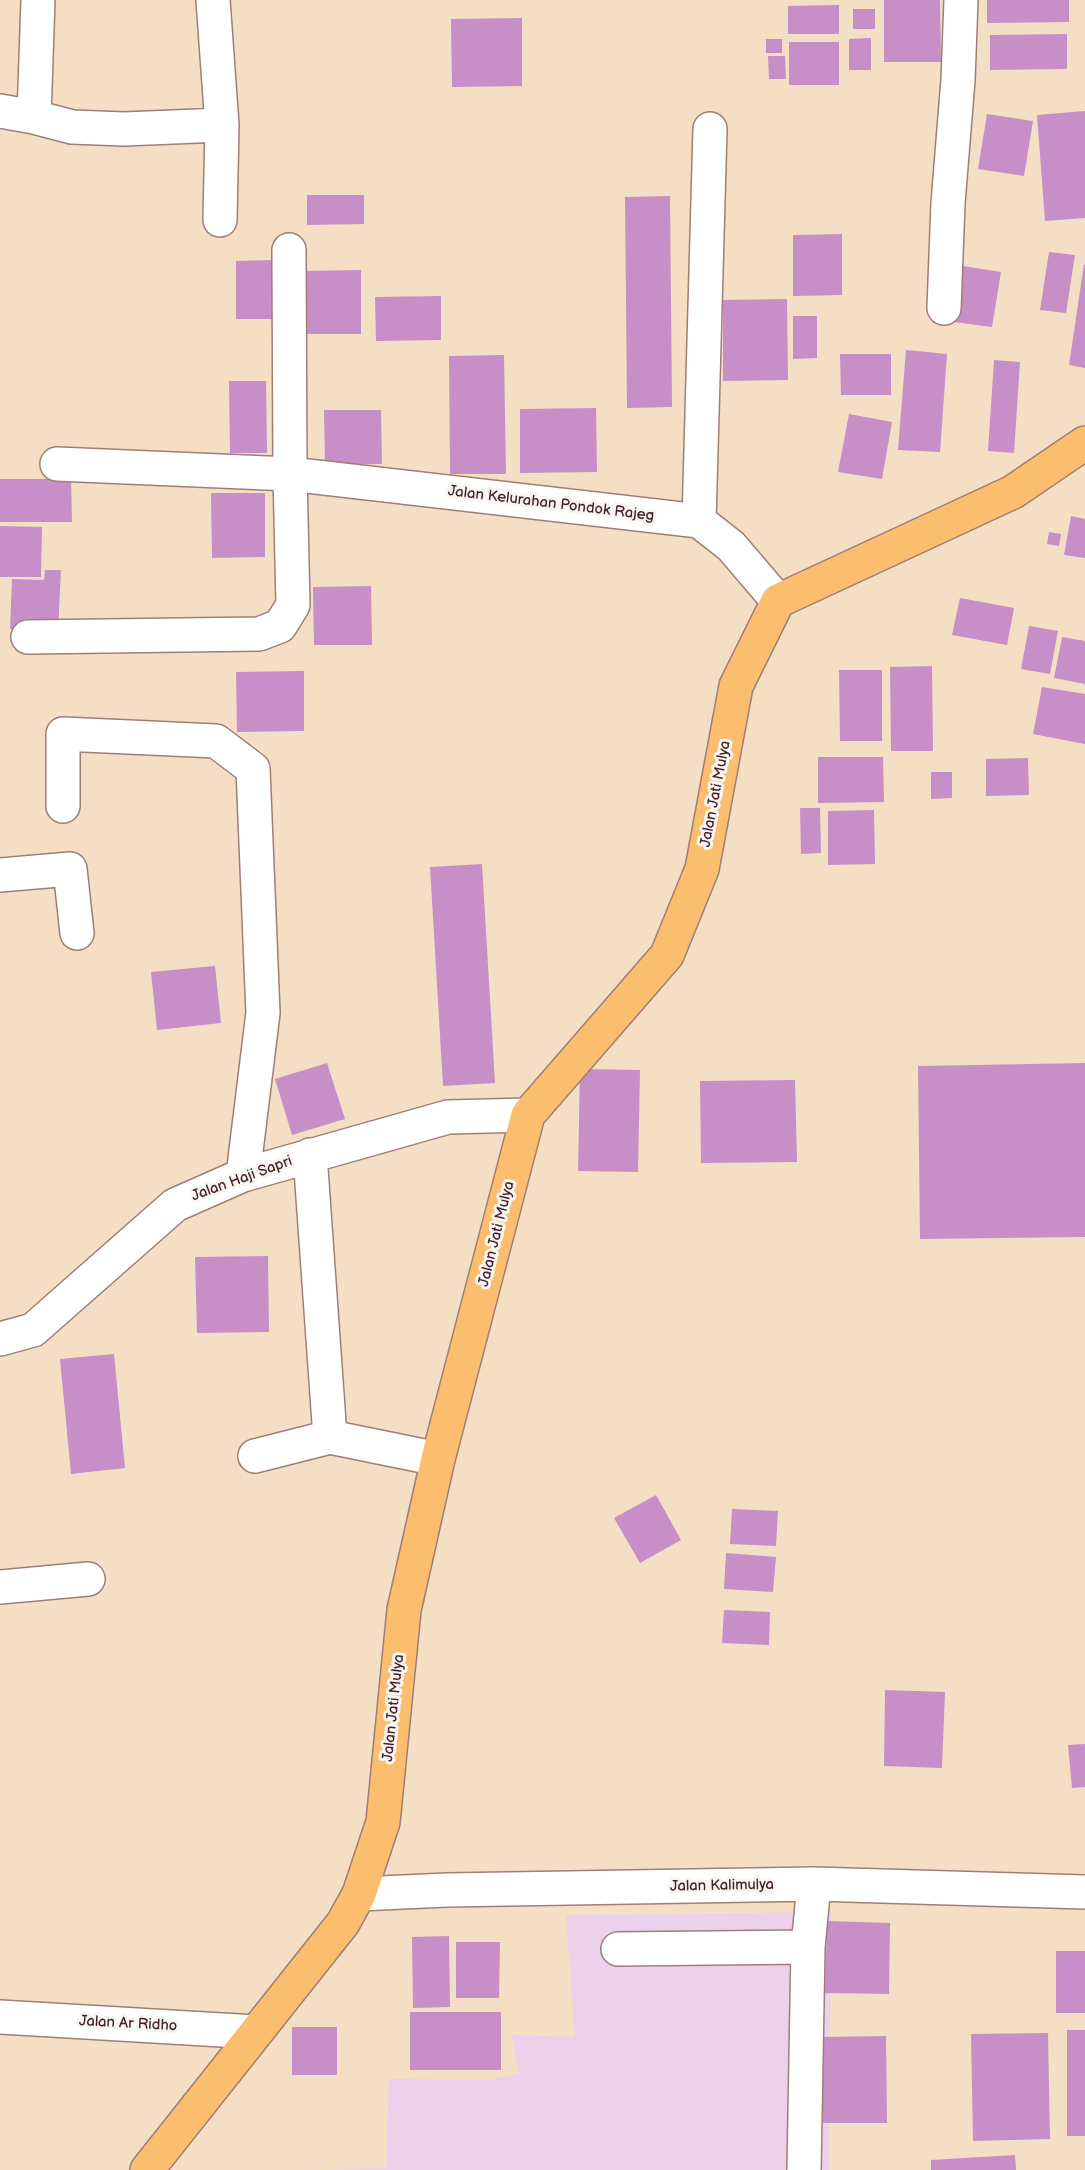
<!DOCTYPE html>
<style>
body{margin:0}
canvas{display:block;background:#f4dec4}
</style>
<canvas width="1085" height="2170"></canvas>
<script>
const ctx = document.querySelector('canvas').getContext('2d');
ctx.lineJoin = 'round';
function fillPath(path, color) { ctx.fillStyle = color; ctx.fill(path, 'evenodd'); }
const poly = rows => new Path2D(rows.map(r => 'M' + r).join(''));
function trace(path, color, width, dash) { ctx.strokeStyle = color; ctx.lineWidth = width; ctx.lineCap = dash ? 'butt' : 'round'; ctx.setLineDash(dash || []); ctx.stroke(path); }
function label(font, color, halo, rows, align = 'center') {
  ctx.font = font + ' "Balsamiq Sans",sans-serif'; ctx.lineWidth = 6; ctx.setLineDash([]); ctx.textBaseline = 'middle'; ctx.strokeStyle = halo; ctx.fillStyle = color; for (const [text, x, y, turn = 0] of rows) {
    ctx.save(); ctx.translate(x, y); ctx.rotate((+turn || 0) * Math.PI / 180); ctx.textAlign = isNaN(turn) ? turn : align; if (halo) ctx.strokeText(text, 0, 0); ctx.fillText(text, 0, 0); ctx.restore();
  }
}
fillPath(poly([
 [831,1912,829,2170,312,2170,386,2168,389,2079,491,2080,519,2073,512,2035,575,2037,566,1915]
]), '#ecd1ea');
fillPath(poly([
 [884,0,940,0,941,62,884,62],
 [987,0,1069,0,1069,22,987,23],
 [839,5,839,34,788,34,788,6],
 [853,9,875,9,875,29,853,29],
 [522,18,522,86,452,87,451,19],
 [1067,34,1067,69,990,70,990,35],
 [871,38,871,70,849,70,849,39],
 [766,39,782,39,782,53,766,53],
 [789,42,839,42,839,85,789,85],
 [768,56,785,56,786,79,769,79],
 [1085,111,1085,218,1045,221,1037,115],
 [987,114,1033,121,1024,176,978,169],
 [307,195,364,195,364,224,307,225],
 [670,196,672,407,627,408,625,197],
 [842,234,842,295,793,296,793,235],
 [1049,252,1075,255,1066,313,1040,310],
 [272,260,273,319,236,319,236,261],
 [1084,264,1085,265,1085,368,1069,365],
 [963,266,1001,272,992,327,954,322],
 [361,270,361,334,300,334,299,271],
 [441,296,441,340,376,341,375,297],
 [787,299,788,380,723,381,723,300],
 [793,316,817,316,817,358,793,359],
 [906,350,947,354,940,452,898,450],
 [840,354,891,354,891,395,841,395],
 [504,355,506,474,450,474,449,356],
 [994,360,1020,362,1014,453,988,451],
 [229,381,266,381,267,453,230,453],
 [596,408,597,472,520,473,520,409],
 [324,410,381,410,382,464,325,465],
 [849,414,892,422,882,479,838,472],
 [0,479,71,479,72,522,0,522],
 [211,493,265,493,265,557,212,558],
 [1071,516,1085,519,1085,558,1064,555],
 [0,526,42,527,41,577,0,577],
 [1049,532,1061,534,1059,546,1047,544],
 [45,570,61,570,58,631,10,629,12,579,44,580],
 [371,586,372,645,314,645,313,587],
 [960,598,1014,608,1007,645,952,635],
 [1029,626,1058,631,1050,674,1021,669],
 [1062,637,1085,641,1085,684,1054,678],
 [932,666,933,751,891,751,890,667],
 [839,670,882,670,882,741,840,741],
 [304,671,304,731,237,732,236,672],
 [1042,687,1085,694,1085,744,1033,734],
 [818,757,883,757,884,802,818,803],
 [1028,758,1029,795,986,796,986,759],
 [931,772,952,772,952,798,931,799],
 [800,808,820,808,821,853,801,854],
 [874,810,875,864,828,865,828,811],
 [482,864,495,1083,443,1086,430,867],
 [215,966,221,1023,157,1030,151,972],
 [327,1063,345,1119,292,1135,275,1079],
 [1085,1063,1085,1237,920,1239,918,1066],
 [580,1069,640,1070,638,1172,578,1171],
 [795,1080,797,1162,701,1163,700,1081],
 [268,1256,269,1332,197,1333,195,1257],
 [114,1354,125,1468,71,1474,60,1359],
 [656,1495,681,1540,640,1563,614,1518],
 [732,1509,778,1511,776,1546,730,1544],
 [726,1553,776,1557,773,1592,724,1589],
 [724,1610,770,1612,769,1645,722,1643],
 [885,1690,945,1692,942,1768,884,1766],
 [1085,1744,1085,1787,1072,1788,1068,1745],
 [827,1921,890,1923,889,1994,825,1993],
 [449,1936,450,2007,413,2008,412,1937],
 [456,1942,500,1942,499,1998,456,1998],
 [1056,1951,1085,1951,1085,2013,1056,2013],
 [410,2012,501,2012,501,2070,410,2070],
 [292,2027,337,2027,337,2075,292,2075],
 [1067,2030,1085,2030,1085,2136,1067,2136],
 [1048,2033,1050,2139,973,2141,971,2034],
 [886,2036,887,2123,823,2123,822,2037],
 [1015,2155,1016,2170,931,2170,931,2160]
]), '#c68fc7');
const minor = poly([
 [38,0,34,117,72,127,124,129,222,125],
 [213,0,222,125,220,220],
 [0,111,34,117],
 [944,308,948,203,958,80,961,0],
 [57,464,290,474,289,250],
 [699,521,710,129],
 [28,637,259,634,280,626,293,605,290,474,699,521,731,546,778,601],
 [63,806,63,734,216,741,253,769,263,1013,243,1175],
 [0,875,70,869,77,933],
 [310,1155,330,1437,438,1459],
 [0,1339,33,1330,175,1205,243,1175,448,1117,528,1115],
 [255,1456,330,1437],
 [0,1587,88,1579],
 [359,1894,447,1890,814,1884,1085,1892],
 [618,1949,808,1947],
 [0,2017,256,2032],
 [804,2170,808,1947,814,1884]
]);
const major = poly([
 [147,2170,343,1923,359,1894,383,1822,404,1610,438,1459,528,1115,667,955,702,869,736,686,778,601,1013,492,1085,443]
]);
trace(minor, '#9f7e78', 36);
trace(major, '#9f7e78', 36);
trace(minor, '#fff', 33);
trace(major, '#fbbd6e', 33);
label('15px', '#4a1f2b', '#f6f6f2', [
 ["Jalan Kelurahan Pondok Rajeg",551,504,7],
 ["Jalan Jati Mulya",716,794,-79],
 ["Jalan Haji Sapri",242,1179,-20],
 ["Jalan Jati Mulya",497,1234,-76],
 ["Jalan Jati Mulya",394,1708,-84],
 ["Jalan Kalimulya",722,1886,-1],
 ["Jalan Ar Ridho",128,2024,3]
]);
</script>
